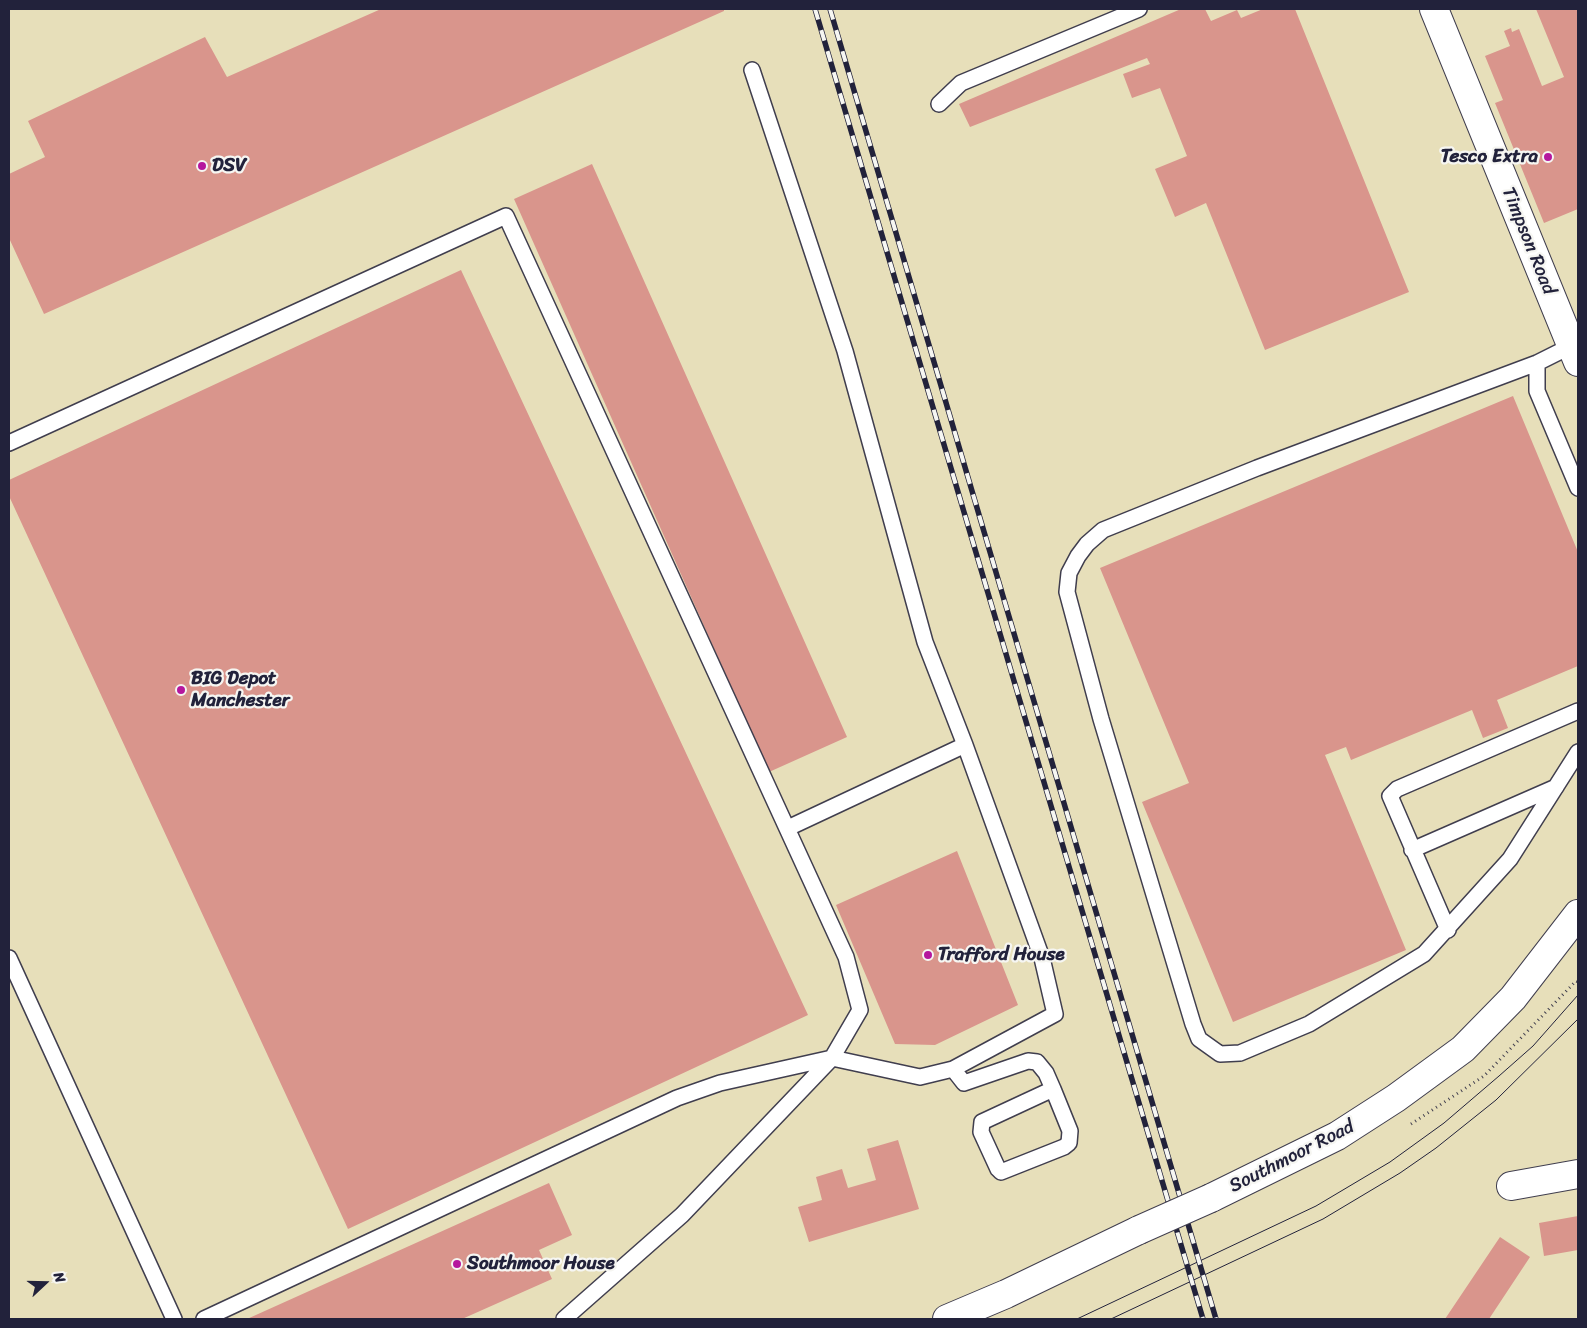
<!DOCTYPE html>
<style>
body{margin:0}
#map{position:relative;width:1587px;height:1328px;overflow:hidden;background:#e7dfba;font-family:Sriracha,sans-serif}
canvas{display:block}
.frame{position:absolute;inset:0;border:10px solid #22223b;pointer-events:none}
.north{position:absolute;left:20px;top:1258px;width:50px;height:50px;-webkit-text-stroke:4px #f6f6f2;paint-order:stroke;rotate:69deg;font-size:14px;font-weight:700;line-height:20px;text-align:center;color:#22223b}
.north::after{content:'';display:block;margin:auto;width:18px;height:22px;background:#22223b;clip-path:polygon(50% 0,100% 100%,50% 72%,0 100%)}
</style>
<div id="map">
<canvas width="1587" height="1328"></canvas>
<div class="frame"></div>
<div class="north">N</div>
</div>
<script>
const ctx = document.querySelector('canvas').getContext('2d');
ctx.lineJoin = 'round';
function fillPath(path, color) { ctx.fillStyle = color; ctx.fill(path, 'evenodd'); }
const poly = rows => new Path2D(rows.map(r => 'M' + r).join(''));
function trace(path, color, width, dash) { ctx.strokeStyle = color; ctx.lineWidth = width; ctx.lineCap = dash ? 'butt' : 'round'; ctx.setLineDash(dash || []); ctx.stroke(path); }
function label(font, color, halo, rows, align = 'center') {
  ctx.font = font + ' Sriracha,sans-serif'; ctx.lineWidth = 4.5; ctx.setLineDash([]); ctx.textBaseline = 'middle'; ctx.strokeStyle = halo; ctx.fillStyle = color; for (const [text, x, y, turn = 0] of rows) {
    ctx.save(); ctx.translate(x, y); ctx.rotate((+turn || 0) * Math.PI / 180); ctx.textAlign = isNaN(turn) ? turn : align; if (halo) ctx.strokeText(text, 0, 0); ctx.fillText(text, 0, 0); ctx.restore();
  }
}
fillPath(poly([
 [381,9,724,9,724,11,44,314,9,238,9,174,45,157,28,121,205,37,227,77],
 [1181,9,1205,9,1211,21,1237,10,1241,18,1263,9,1295,9,1409,292,1265,350,1206,203,1175,217,1155,169,1187,156,1160,88,1132,98,1123,74,1150,64,1147,58,970,127,959,104],
 [1536,9,1578,9,1578,209,1544,223,1495,103,1503,100,1485,56,1510,46,1504,31,1511,28,1512,32,1519,29,1542,86,1564,77],
 [592,164,847,737,769,772,514,199],
 [461,270,808,1015,348,1229,9,496,9,480],
 [1513,396,1578,552,1578,666,1497,700,1508,728,1483,738,1472,710,1351,760,1346,747,1325,755,1406,950,1233,1022,1142,802,1189,783,1100,568],
 [957,851,1018,1005,935,1045,895,1044,836,905],
 [898,1140,919,1209,809,1242,798,1207,822,1200,816,1177,842,1169,848,1188,876,1180,867,1149],
 [549,1183,572,1235,539,1250,552,1279,462,1319,247,1319],
 [1578,1216,1578,1250,1544,1256,1539,1223],
 [1500,1237,1530,1257,1489,1319,1445,1319]
]), '#d9958c');
const service = poly([
 [939,104,961,83,1139,9],
 [1571,346,1537,363,1257,468,1103,530,1087,544,1078,556,1069,573,1067,592,1101,719,1193,1024,1199,1039,1220,1054,1240,1053,1309,1024,1424,954,1510,859,1578,752],
 [1537,363,1537,391,1578,488],
 [9,443,506,216,846,957,860,1010,832,1058,720,1083,677,1098,204,1319],
 [788,828,965,745],
 [1412,850,1556,787],
 [1448,930,1390,796,1397,789,1578,711],
 [9,958,174,1319],
 [953,1069,964,1083,1028,1061,1037,1062,1046,1073,1053,1089,1070,1131,1069,1143,1064,1147,1001,1172,998,1169,981,1132,982,1122,1053,1089],
 [564,1319,682,1215,832,1058,920,1077,953,1069,1055,1014,1042,958,965,745,925,642,845,351,752,70]
]);
const minor = poly([
 [1434,9,1578,362],
 [1511,1186,1578,1174]
]);
const tertiary = poly([
 [1211,1198,1337,1136,1396,1098,1463,1049,1513,998,1578,914],
 [947,1319,1006,1294,1139,1230]
]);
trace(service, '#403e4e', 18);
trace(minor, '#403e4e', 30);
trace(tertiary, '#403e4e', 30);
trace(poly([
 [1411,1124,1484,1076,1576,981,1578,982]
]), '#403e4e', 3, [1, 4]);
trace(service, '#fff', 15);
trace(minor, '#fff', 28);
trace(tertiary, '#fff', 28);
trace(poly([
 [1077,1319,1316,1206,1390,1162,1444,1123,1499,1076,1533,1046,1578,995],
 [1111,1319,1323,1219,1400,1173,1436,1148,1496,1100,1578,1019]
]), '#22223b', 1);
const rail = poly([
 [815,9,1203,1319],
 [830,9,1216,1319]
]);
trace(rail, '#22223b', 5.5);
trace(rail, '#f6f6f2', 4, [11]);
const tertiaryBridge = poly([
 [1139,1230,1211,1198]
]);
trace(tertiaryBridge, '#403e4e', 30, []);
trace(tertiaryBridge, '#fff', 28);
for (const [x, y, r, color] of [
 [1548,157,5,"#b5179e"],
 [202,166,5,"#b5179e"],
 [181,690,5,"#b5179e"],
 [928,955,5,"#b5179e"],
 [457,1264,5,"#b5179e"]
]) { const dot = new Path2D(); dot.arc(x, y, r, 0, 2 * Math.PI); ctx.fillStyle = color; ctx.fill(dot); trace(dot, '#f6f6f2', 2); }
label('bold 19px', '#22223b', '#f6f6f2', [
 ["Tesco Extra",1538,157,"right"],
 ["DSV",212,166],
 ["BIG Depot",191,679],
 ["Manchester",191,701],
 ["Trafford House",938,955],
 ["Southmoor House",467,1264]
], 'left');
label('19px', '#22223b', '#f6f6f2', [
 ["Timpson Road",1528,241,68],
 ["Southmoor Road",1292,1157,-27]
]);
</script>
